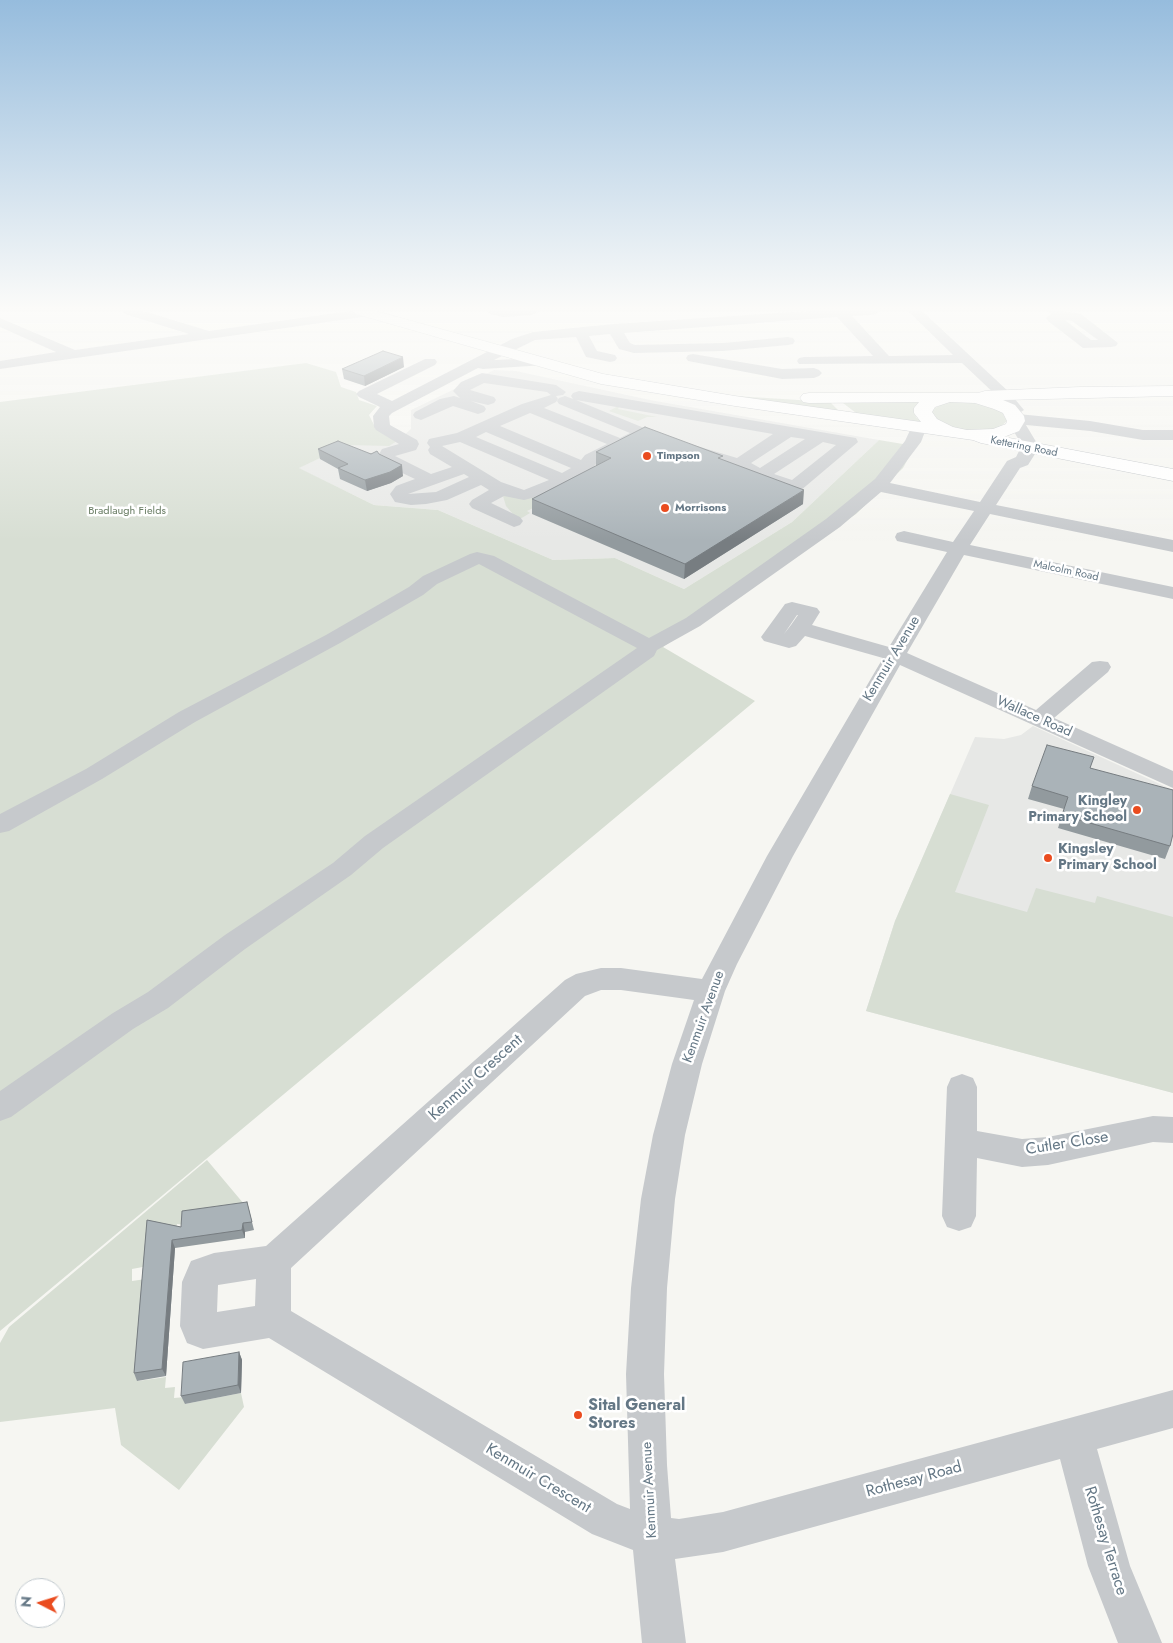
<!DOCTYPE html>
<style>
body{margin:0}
#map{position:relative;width:1173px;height:1643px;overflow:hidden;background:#f6f6f2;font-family:Jost,sans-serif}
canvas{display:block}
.north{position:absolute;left:15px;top:1578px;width:50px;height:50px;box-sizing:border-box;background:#fff;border:1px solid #c1c9ce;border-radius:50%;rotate:275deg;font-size:14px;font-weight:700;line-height:20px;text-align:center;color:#647785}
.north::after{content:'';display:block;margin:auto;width:18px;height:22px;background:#ea4c1f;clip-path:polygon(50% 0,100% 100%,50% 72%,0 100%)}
</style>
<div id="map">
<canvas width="1173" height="1643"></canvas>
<div class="north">N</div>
</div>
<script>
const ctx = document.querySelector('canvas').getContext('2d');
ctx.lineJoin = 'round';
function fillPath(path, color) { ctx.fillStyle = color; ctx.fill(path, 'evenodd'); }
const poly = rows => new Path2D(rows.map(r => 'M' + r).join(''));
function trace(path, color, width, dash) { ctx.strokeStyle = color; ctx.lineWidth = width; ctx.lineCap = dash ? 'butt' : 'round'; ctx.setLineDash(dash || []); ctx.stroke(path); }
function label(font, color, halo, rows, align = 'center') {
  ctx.font = font + ' Jost,sans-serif'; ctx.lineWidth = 5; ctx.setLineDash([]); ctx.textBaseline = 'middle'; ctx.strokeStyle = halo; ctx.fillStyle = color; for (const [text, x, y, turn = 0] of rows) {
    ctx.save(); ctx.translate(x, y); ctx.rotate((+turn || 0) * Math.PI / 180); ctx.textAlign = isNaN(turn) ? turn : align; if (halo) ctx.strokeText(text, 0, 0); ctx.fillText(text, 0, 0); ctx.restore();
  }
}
fillPath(poly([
 [494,370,516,371,650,400,879,440,792,522,684,589,615,558,553,560,438,510,374,505,298,468,348,445,397,441,411,429,411,410],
 [1033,726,1173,790,1173,1093,866,1011,895,921,975,737,1004,739,1021,735]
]), '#e7e8e6');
fillPath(poly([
 [306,363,336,372,341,387,356,392,359,400,377,406,369,415,376,429,397,441,389,446,348,445,299,468,374,505,438,510,553,560,615,558,684,589,792,522,879,440,915,446,903,468,856,514,663,647,755,701,0,1331,0,402],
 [735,396,830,402,841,413,733,399],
 [922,401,915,413,916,417,925,424,921,425,856,413,843,403],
 [958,401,979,403,1002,412,1007,421,998,429,968,432,939,423,931,411,933,409,946,402],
 [620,405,618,409,657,417,647,417,638,421,609,411],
 [509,494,538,494,543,503,527,511,530,513,520,519,513,514,506,506,503,496],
 [950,794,989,805,955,892,1027,912,1036,888,1095,903,1097,896,1173,917,1173,1093,866,1011,895,921],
 [207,1160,249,1210,196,1218,185,1225,177,1224,176,1234,148,1266,132,1269,132,1281,146,1279,138,1381,166,1377,165,1388,175,1387,174,1398,185,1397,185,1404,241,1393,244,1407,179,1490,121,1445,115,1408,0,1422,0,1343,9,1327]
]), '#d7ded3');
const major = poly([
 [353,311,376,311,603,374,735,396,921,422,914,413,914,408,919,402,809,403,803,402,800,398,803,394,809,393,978,393,985,391,1080,387,1173,386,1173,396,1003,400,1015,405,1024,416,1025,421,1019,431,1004,437,1173,469,1173,481,981,443,973,440,735,406,601,384,356,314,353,311],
 [950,402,975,403,994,409,1003,413,1007,421,1006,424,993,429,967,430,953,427,937,419,932,412,935,407,950,402]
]);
trace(major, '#b8bcc0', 1);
fillPath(poly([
 [123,311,143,311,209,331,350,311,376,312,369,316,0,369,0,361,56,352,0,327,0,318,75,350,189,334,125,314,123,311],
 [488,311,539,311,532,315,503,317,490,314,488,311],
 [808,311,878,311,876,314,871,315,852,316,889,356,953,355,908,311,922,311,1009,392,1024,410,1018,414,1090,421,1143,430,1173,430,1173,440,1143,440,1090,431,1026,425,1038,445,1035,454,1028,465,1020,468,996,505,1173,540,1173,552,990,514,970,545,1173,587,1173,599,964,555,907,653,1036,710,1092,662,1100,661,1108,662,1111,667,1108,672,1054,718,1173,771,1173,788,900,665,793,856,737,964,725,991,702,1064,685,1135,675,1199,667,1288,664,1374,667,1465,671,1518,679,1519,723,1512,1173,1390,1173,1428,1097,1449,1130,1566,1162,1643,1118,1643,1088,1566,1060,1459,723,1552,675,1559,686,1643,642,1643,633,1550,592,1534,269,1338,203,1349,187,1343,180,1326,182,1282,191,1261,214,1253,266,1246,565,980,576,974,601,968,621,968,702,979,767,856,883,658,805,636,796,646,789,648,764,641,761,637,785,604,792,602,817,608,820,612,812,625,889,647,947,552,897,541,895,537,897,533,904,531,953,542,974,511,881,492,840,527,700,626,657,650,654,656,383,848,351,875,245,949,168,1008,133,1029,11,1117,0,1121,0,1091,113,1013,148,992,225,935,333,863,365,836,637,648,479,564,437,584,423,595,340,643,195,722,102,779,9,831,0,833,0,814,86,769,179,712,326,635,409,587,423,576,470,554,477,552,494,556,649,638,686,618,826,519,875,479,905,441,912,426,924,426,926,429,921,442,890,483,980,502,1007,461,1016,457,1022,445,1011,427,1014,423,1008,419,1010,416,1015,414,1010,413,999,398,962,363,799,364,797,361,799,358,804,357,873,356,837,317,624,333,630,343,635,345,723,343,788,337,793,338,795,341,793,344,788,345,723,351,634,353,619,349,610,334,589,336,597,351,615,355,617,358,615,361,610,362,586,357,576,337,535,340,494,360,540,358,545,359,547,362,545,365,483,369,478,368,392,413,389,416,390,425,417,440,419,444,416,450,395,456,431,474,452,467,430,454,428,450,430,447,427,443,429,439,457,433,522,404,551,395,547,392,484,383,470,390,494,397,496,400,494,403,488,405,471,401,484,406,486,409,484,412,478,414,453,406,421,420,415,418,413,415,415,412,440,399,454,396,460,398,453,391,461,382,482,373,556,385,566,392,563,395,556,396,558,399,556,402,544,408,620,438,630,433,559,404,557,401,559,398,565,396,573,399,571,396,573,393,579,391,850,437,856,438,858,442,800,491,794,492,755,479,733,468,684,453,682,449,684,445,690,444,737,458,773,434,576,400,649,430,651,433,649,436,597,463,589,472,555,492,524,500,504,496,491,503,520,517,523,521,520,525,514,527,472,508,469,504,472,500,489,490,481,485,447,500,426,504,411,505,395,502,390,494,396,486,415,479,381,463,379,459,378,456,382,449,399,444,376,430,374,427,373,416,380,407,359,397,356,394,359,391,425,359,435,359,437,362,435,365,377,394,392,401,512,339,533,332,614,324,808,311],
 [530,413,607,444,585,455,581,460,500,426,530,413],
 [486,432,571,468,562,473,476,437,486,432],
 [791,437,805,439,760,468,751,463,791,437],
 [460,442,549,480,524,490,501,482,442,446,460,442],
 [823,442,836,445,792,480,774,474,823,442],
 [464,474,469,477,436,492,408,494,464,474],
 [798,615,791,625,784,634,797,615,798,615],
 [601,990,621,990,694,1000,672,1064,653,1135,641,1199,631,1288,626,1374,630,1509,617,1504,291,1311,291,1268,585,996,601,990],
 [256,1279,255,1306,217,1312,218,1285,256,1279],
 [1048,311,1063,311,1081,314,1118,343,1116,346,1111,347,1083,348,1048,321,1046,318,1051,314,1048,311],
 [1065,320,1072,321,1098,340,1091,340,1065,320],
 [693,354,782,369,814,368,819,370,822,373,819,376,814,378,782,379,688,361,686,358,688,355,693,354],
 [962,1074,973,1078,977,1087,977,1131,1022,1139,1048,1137,1153,1116,1173,1117,1173,1143,1153,1142,1048,1165,1022,1167,977,1158,976,1216,971,1227,959,1231,947,1227,942,1216,947,1087,951,1078,962,1074]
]), '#c6c9cc');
fillPath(major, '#fff');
fillPath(poly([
 [404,367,365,386,344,379,342,369],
 [318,449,379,454,403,476,391,483,367,491,340,479,338,469,320,459],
 [596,452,723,460,803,504,684,579,532,514,532,499,596,466],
 [1090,768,1170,846,1165,859,1058,828,1064,809,1028,799,1032,786],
 [247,1202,254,1230,245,1232,245,1238,175,1248,166,1376,137,1381,134,1373,147,1220,181,1227],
 [239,1352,242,1360,241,1393,185,1404,181,1396]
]), '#929a9e');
fillPath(poly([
 [403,357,404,367,365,386,364,376],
 [402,465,403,476,391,483,367,491,365,480],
 [804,490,803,504,684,579,685,564],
 [243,1223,245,1232,245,1238,242,1230],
 [172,1240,175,1248,166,1376,162,1369],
 [239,1352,242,1360,241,1393,238,1385]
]), '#777d81');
const building = poly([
 [383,351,403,357,364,376,342,369,383,351],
 [645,427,723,456,718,458,804,490,685,564,532,499,611,458,596,452,645,427],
 [338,441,371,454,377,451,379,454,402,465,390,472,365,480,338,468,348,464,318,449,338,441],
 [1047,745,1094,757,1090,768,1173,790,1173,834,1170,846,1062,815,1068,797,1032,786,1047,745],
 [247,1202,252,1222,243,1223,242,1230,172,1240,162,1369,134,1373,147,1220,181,1227,182,1211,247,1202],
 [239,1352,238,1385,181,1396,183,1362,239,1352]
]);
fillPath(building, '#aab3b8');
trace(building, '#777d81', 1);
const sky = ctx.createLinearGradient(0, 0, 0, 541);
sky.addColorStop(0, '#96bcdd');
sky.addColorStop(0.57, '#fbfbf9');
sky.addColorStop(1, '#fbfbf900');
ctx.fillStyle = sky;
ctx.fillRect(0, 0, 1173, 541);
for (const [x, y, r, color] of [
 [647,456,5,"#ea4c1f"],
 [665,508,5,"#ea4c1f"],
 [1137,810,5,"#ea4c1f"],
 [1048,858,5,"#ea4c1f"],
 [578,1415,5,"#ea4c1f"]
]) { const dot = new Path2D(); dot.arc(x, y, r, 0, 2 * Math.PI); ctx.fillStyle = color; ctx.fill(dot); trace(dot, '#fff', 2); }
label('11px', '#647785', '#fff', [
 ["Kettering Road",1024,447,11],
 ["Malcolm Road",1066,571,12]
]);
label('bold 11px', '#647785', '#fff', [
 ["Timpson",657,456],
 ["Morrisons",675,508]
], 'left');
label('11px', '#687c63', '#fff', [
 ["Bradlaugh Fields",127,511]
]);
label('14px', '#647785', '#fff', [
 ["Kenmuir Avenue",892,659,-59],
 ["Wallace Road",1034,717,24],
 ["Kenmuir Avenue",704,1017,-70],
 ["Kenmuir Avenue",650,1490,-93]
]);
label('bold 14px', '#647785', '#fff', [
 ["Kingley",1127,802],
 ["Primary School",1127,818],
 ["Kingsley",1058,850,"left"],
 ["Primary School",1058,866,"left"]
], 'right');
label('16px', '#647785', '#fff', [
 ["Kenmuir Crescent",476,1078,-42],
 ["Cutler Close",1067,1144,-9],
 ["Kenmuir Crescent",538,1479,31],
 ["Rothesay Road",914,1480,-15],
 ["Rothesay Terrace",1105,1541,73]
]);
label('bold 16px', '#647785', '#fff', [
 ["Sital General",588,1406],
 ["Stores",588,1424]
], 'left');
</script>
